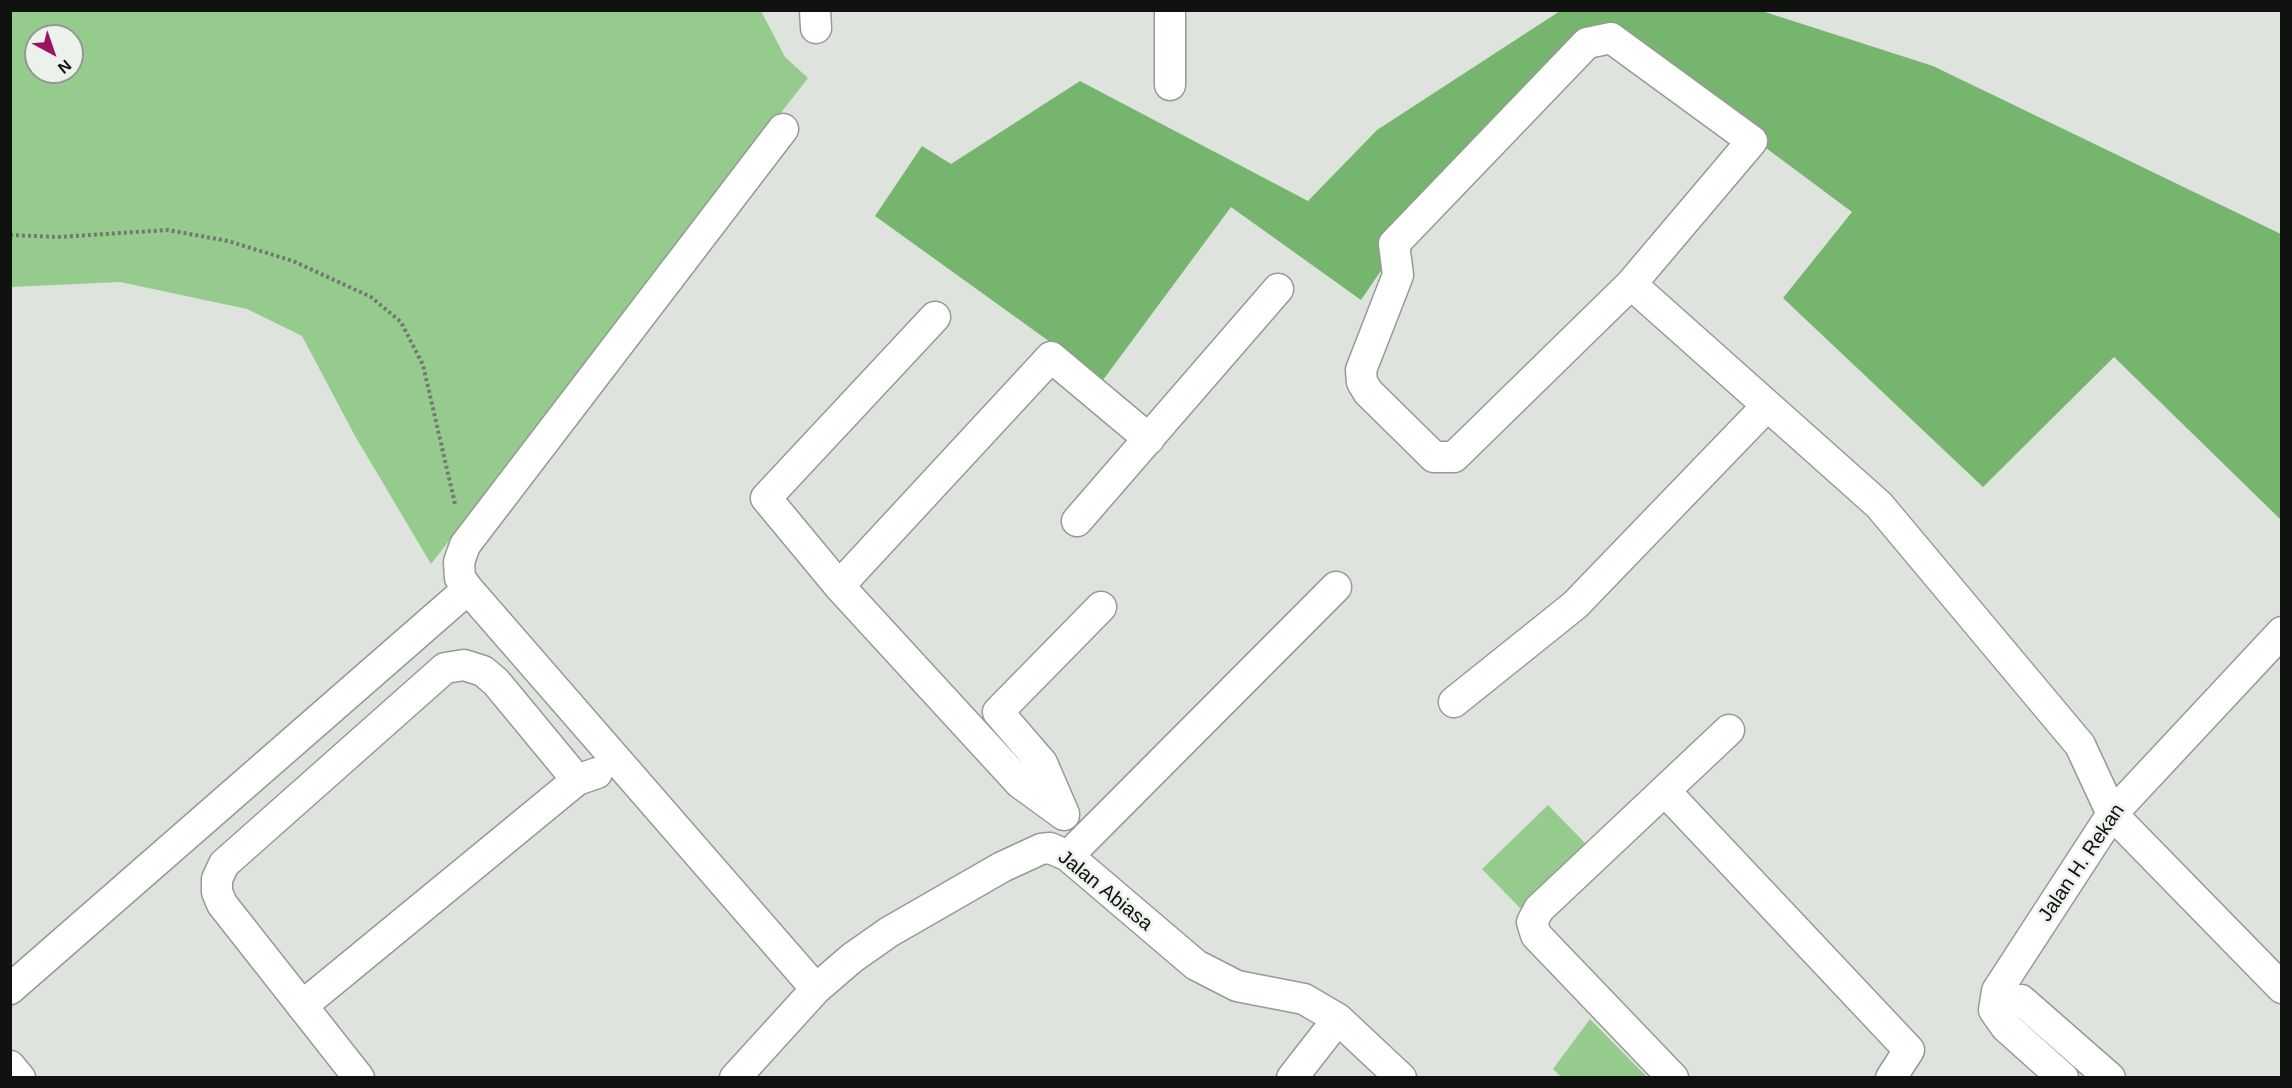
<!DOCTYPE html>
<style>
body{margin:0}
#map{position:relative;width:2292px;height:1088px;overflow:hidden;background:#dee4dd;font-family:Arial,sans-serif}
canvas{display:block}
.frame{position:absolute;inset:0;border:12px solid #101210;pointer-events:none}
.north{position:absolute;left:24px;top:24px;width:60px;height:60px;box-sizing:border-box;background:#ecf1eb;border:2px solid #949893;border-radius:50%;rotate:140deg;font-size:16px;font-weight:700;line-height:24px;text-align:center;color:#101210}
.north::after{content:'';display:block;margin:auto;width:21px;height:27px;background:#9c1364;clip-path:polygon(50% 0,100% 100%,50% 72%,0 100%)}
</style>
<div id="map">
<canvas width="2292" height="1088"></canvas>
<div class="frame"></div>
<div class="north">N</div>
</div>
<script>
const ctx = document.querySelector('canvas').getContext('2d');
ctx.lineJoin = 'round';
function fillPath(path, color) { ctx.fillStyle = color; ctx.fill(path, 'evenodd'); }
const poly = rows => new Path2D(rows.map(r => 'M' + r).join(''));
function trace(path, color, width, dash) { ctx.strokeStyle = color; ctx.lineWidth = width; ctx.lineCap = dash ? 'butt' : 'round'; ctx.setLineDash(dash || []); ctx.stroke(path); }
function label(font, color, halo, rows, align = 'center') {
  ctx.font = font + ' Arial,sans-serif'; ctx.lineWidth = 5; ctx.setLineDash([]); ctx.textBaseline = 'middle'; ctx.strokeStyle = halo; ctx.fillStyle = color; for (const [text, x, y, turn = 0] of rows) {
    ctx.save(); ctx.translate(x, y); ctx.rotate((+turn || 0) * Math.PI / 180); ctx.textAlign = isNaN(turn) ? turn : align; if (halo) ctx.strokeText(text, 0, 0); ctx.fillText(text, 0, 0); ctx.restore();
  }
}
fillPath(poly([
 [10,11,761,11,785,57,808,78,431,564,355,436,302,336,247,309,120,282,11,287],
 [36,36,72,36,72,72,36,72],
 [1548,805,1586,844,1520,908,1482,869],
 [1590,1019,1647,1077,1561,1077,1553,1069]
]), '#96cb8e');
fillPath(poly([
 [1560,11,1762,11,1933,66,2281,234,2281,520,2114,357,1983,487,1783,298,1852,212,1602,26,1436,190,1361,300,1231,207,1103,380,875,216,922,146,951,164,1080,81,1308,201,1377,130]
]), '#76b56d');
const street = poly([
 [815,10,816,28],
 [1611,38,1752,141,1631,284,1454,457,1434,457,1368,392,1362,382,1361,370,1398,275,1394,244,1587,43,1611,38],
 [1170,85,1170,10],
 [783,129,465,545,459,562,460,578,468,589,816,989],
 [1631,284,1879,505,2080,745,2112,814,2282,988],
 [935,317,766,498,839,586,1020,783,1064,815],
 [1077,521,1278,289],
 [839,586,1051,357,1149,439],
 [1454,702,1575,605,1767,406],
 [1665,791,1909,1050,1891,1078],
 [1064,814,1042,763,998,712,1101,607],
 [1068,856,1336,587],
 [10,989,468,589],
 [2021,1000,2110,1078],
 [302,1006,577,780,597,773],
 [10,1066,20,1078],
 [359,1078,222,904,217,892,217,879,224,864,445,668,464,665,483,671,496,682,577,780],
 [735,1078,816,989,852,958,889,932,1002,867,1041,849,1050,848,1068,856,1196,965,1237,986,1304,999,1338,1019,1401,1078],
 [1292,1078,1338,1019],
 [1673,1078,1536,935,1532,922,1539,909,1729,730],
 [2063,1078,2006,1027,1994,1010,1997,991,2112,814,2282,632]
]);
trace(street, '#959a95', 33);
trace(poly([
 [10,235,58,237,168,230,228,241,293,261,371,297,401,322,423,365,455,504]
]), '#747873', 4, [3, 3]);
trace(street, '#fff', 30);
label('20px', '#101210', '#ecf1eb', [
 ["Jalan H. Rekan",2082,863,-56],
 ["Jalan Abiasa",1105,891,39]
]);
</script>
